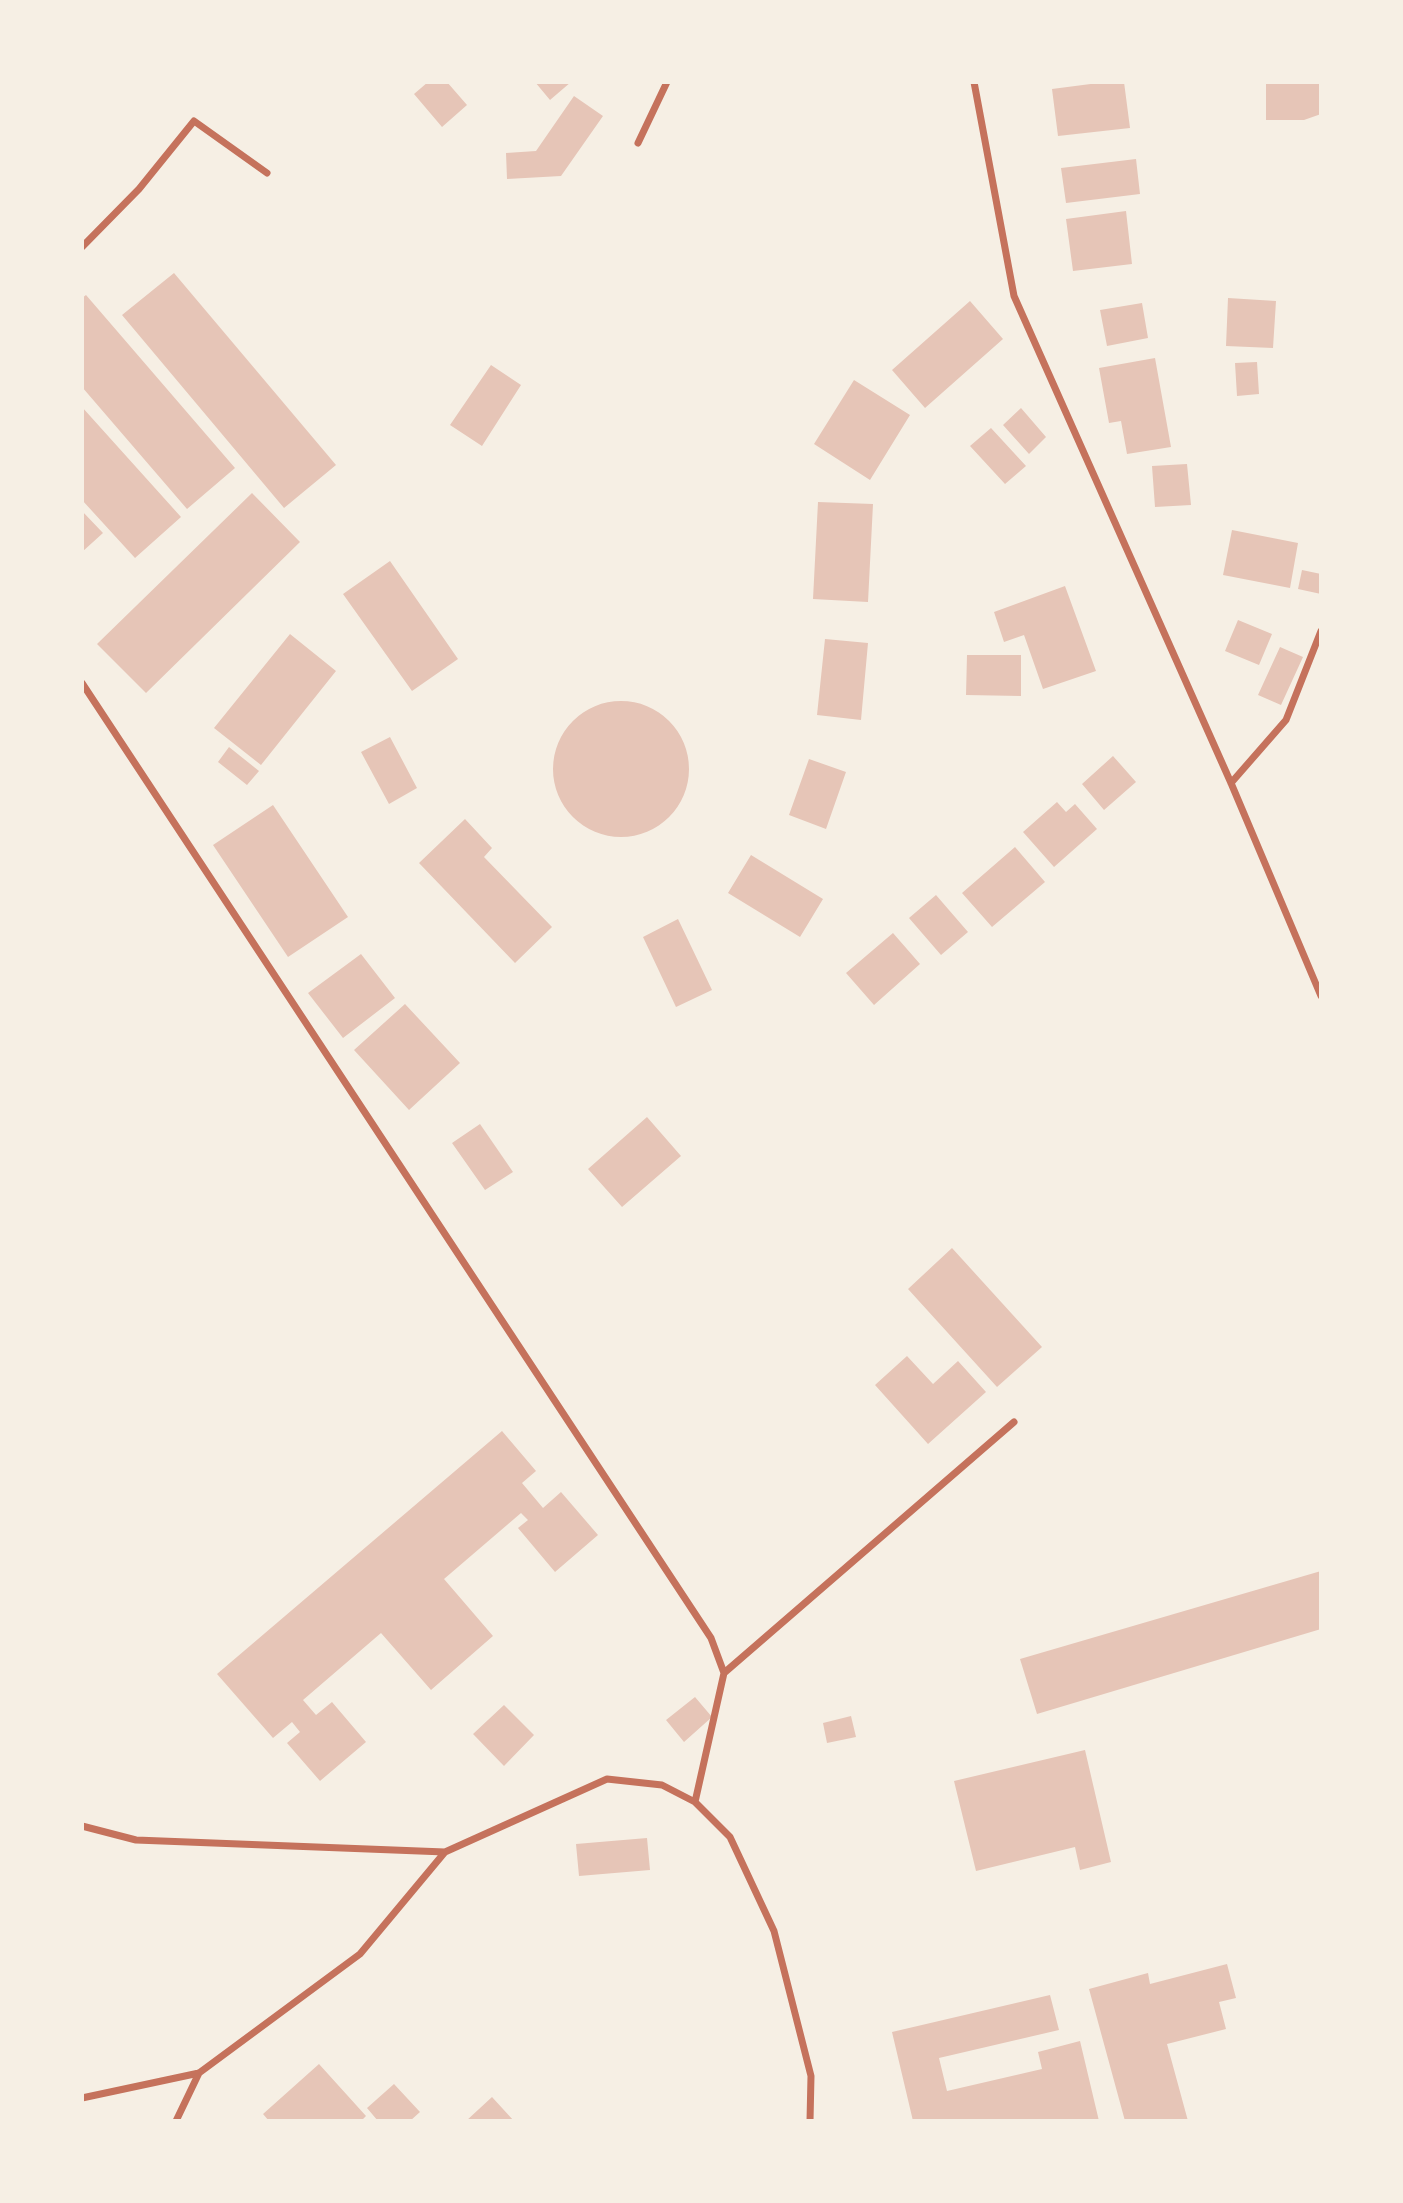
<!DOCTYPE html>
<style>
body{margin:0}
#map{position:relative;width:1403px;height:2203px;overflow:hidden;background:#f6efe4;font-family:"Titillium Web",sans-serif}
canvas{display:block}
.frame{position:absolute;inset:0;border:84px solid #f6efe4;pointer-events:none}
</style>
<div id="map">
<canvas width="1403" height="2203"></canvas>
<div class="frame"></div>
</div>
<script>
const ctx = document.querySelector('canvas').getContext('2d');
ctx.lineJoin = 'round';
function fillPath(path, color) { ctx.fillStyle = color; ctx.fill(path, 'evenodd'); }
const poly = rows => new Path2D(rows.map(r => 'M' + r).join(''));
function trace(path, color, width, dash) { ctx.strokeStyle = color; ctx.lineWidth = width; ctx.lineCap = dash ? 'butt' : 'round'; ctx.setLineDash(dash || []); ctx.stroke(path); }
fillPath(poly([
 [428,82,447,82,467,105,442,127,414,94],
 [535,82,571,82,550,100],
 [1106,82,1124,82,1130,128,1058,136,1052,89],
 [1266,82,1321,82,1321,114,1304,120,1266,120],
 [574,96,603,116,561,176,507,179,506,153,536,151],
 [1136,159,1140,194,1066,203,1061,168],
 [1126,211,1132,264,1073,271,1066,219],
 [174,273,336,465,284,508,122,315],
 [86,295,235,468,187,509,82,387,82,298],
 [1228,298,1276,301,1273,348,1226,346],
 [970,301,1003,339,925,408,892,370],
 [1142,303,1148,338,1107,346,1100,310],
 [1155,358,1171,447,1127,454,1121,421,1109,423,1099,368],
 [1257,362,1259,394,1237,396,1235,363],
 [491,365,521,385,482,446,450,425],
 [854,380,910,415,870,480,814,444],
 [82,407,181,517,135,558,82,500],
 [1021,408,1046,437,1029,454,1003,425],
 [991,428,1026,466,1005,484,970,446],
 [1187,464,1191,505,1155,507,1152,466],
 [252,493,300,542,146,693,97,644],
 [818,502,873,504,868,602,813,599],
 [82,511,103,533,82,552],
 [1232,530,1298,543,1290,588,1223,575],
 [390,561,458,659,412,691,343,594],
 [1302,570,1321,574,1321,594,1298,589],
 [1065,586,1096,671,1043,689,1024,635,1004,642,994,612],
 [1238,620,1272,634,1259,665,1225,651],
 [290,634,336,671,261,765,214,728],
 [825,639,868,643,861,720,817,715],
 [1280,647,1303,657,1281,705,1258,695],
 [967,655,1021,655,1021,696,966,695],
 '553 769a68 68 0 1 1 136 0a68 68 0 1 1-136 0Z',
 [390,737,417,788,389,804,361,752],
 [229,747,259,771,247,785,218,762],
 [1113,756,1136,782,1104,810,1082,784],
 [809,759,846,772,826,829,789,815],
 [1057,802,1066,812,1075,804,1097,829,1054,867,1023,832],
 [273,805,348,917,288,957,213,845],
 [465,819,492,848,484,857,552,927,515,963,419,863],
 [1015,847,1045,882,992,927,962,893],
 [751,855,823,899,800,937,728,893],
 [936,895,968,932,941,955,909,918],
 [678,919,712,990,676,1007,643,937],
 [893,933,920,964,874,1005,846,973],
 [361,954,395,998,343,1038,308,993],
 [405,1004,460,1063,409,1110,354,1050],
 [647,1117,681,1156,622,1207,588,1169],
 [480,1124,513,1172,485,1190,452,1143],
 [952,1248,1042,1347,997,1387,908,1289],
 [907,1356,933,1384,958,1361,986,1392,928,1444,875,1385],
 [502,1431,536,1471,522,1483,543,1508,561,1492,598,1535,555,1572,518,1528,528,1520,521,1513,444,1579,493,1636,431,1690,381,1633,303,1700,316,1715,332,1702,366,1742,320,1781,287,1743,300,1732,292,1722,273,1738,217,1674],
 [1321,1571,1321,1629,1037,1714,1020,1659],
 [695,1697,712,1717,684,1742,666,1720],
 [504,1705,534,1735,504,1766,473,1734],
 [851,1716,856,1737,827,1743,823,1723],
 [1085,1750,1111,1862,1080,1870,1075,1847,976,1871,954,1781],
 [647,1838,650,1870,579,1876,576,1844],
 [1227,1964,1236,1998,1219,2002,1226,2029,1167,2044,1188,2121,1125,2121,1089,1989,1148,1973,1150,1984],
 [1050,1995,1059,2030,939,2058,947,2091,1042,2069,1038,2052,1080,2041,1099,2121,913,2121,892,2032],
 [319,2064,366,2116,361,2121,269,2121,263,2114],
 [394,2084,420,2112,410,2121,378,2121,367,2108],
 [492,2097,514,2121,466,2121]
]), '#e6c5b7');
trace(poly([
 [974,82,1014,296,1231,783,1321,996],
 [638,143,667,82],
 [82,247,139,189,194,121,267,173],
 [82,683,711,1638,724,1673],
 [1231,783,1286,720,1321,631],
 [82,1826,136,1840,445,1852,607,1779,662,1785,695,1802],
 [82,2098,199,2073,360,1954,445,1852],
 [176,2121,199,2073],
 [810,2121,811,2076,774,1931,730,1837,695,1802,724,1673,1014,1422]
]), '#c5725c', 7);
</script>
